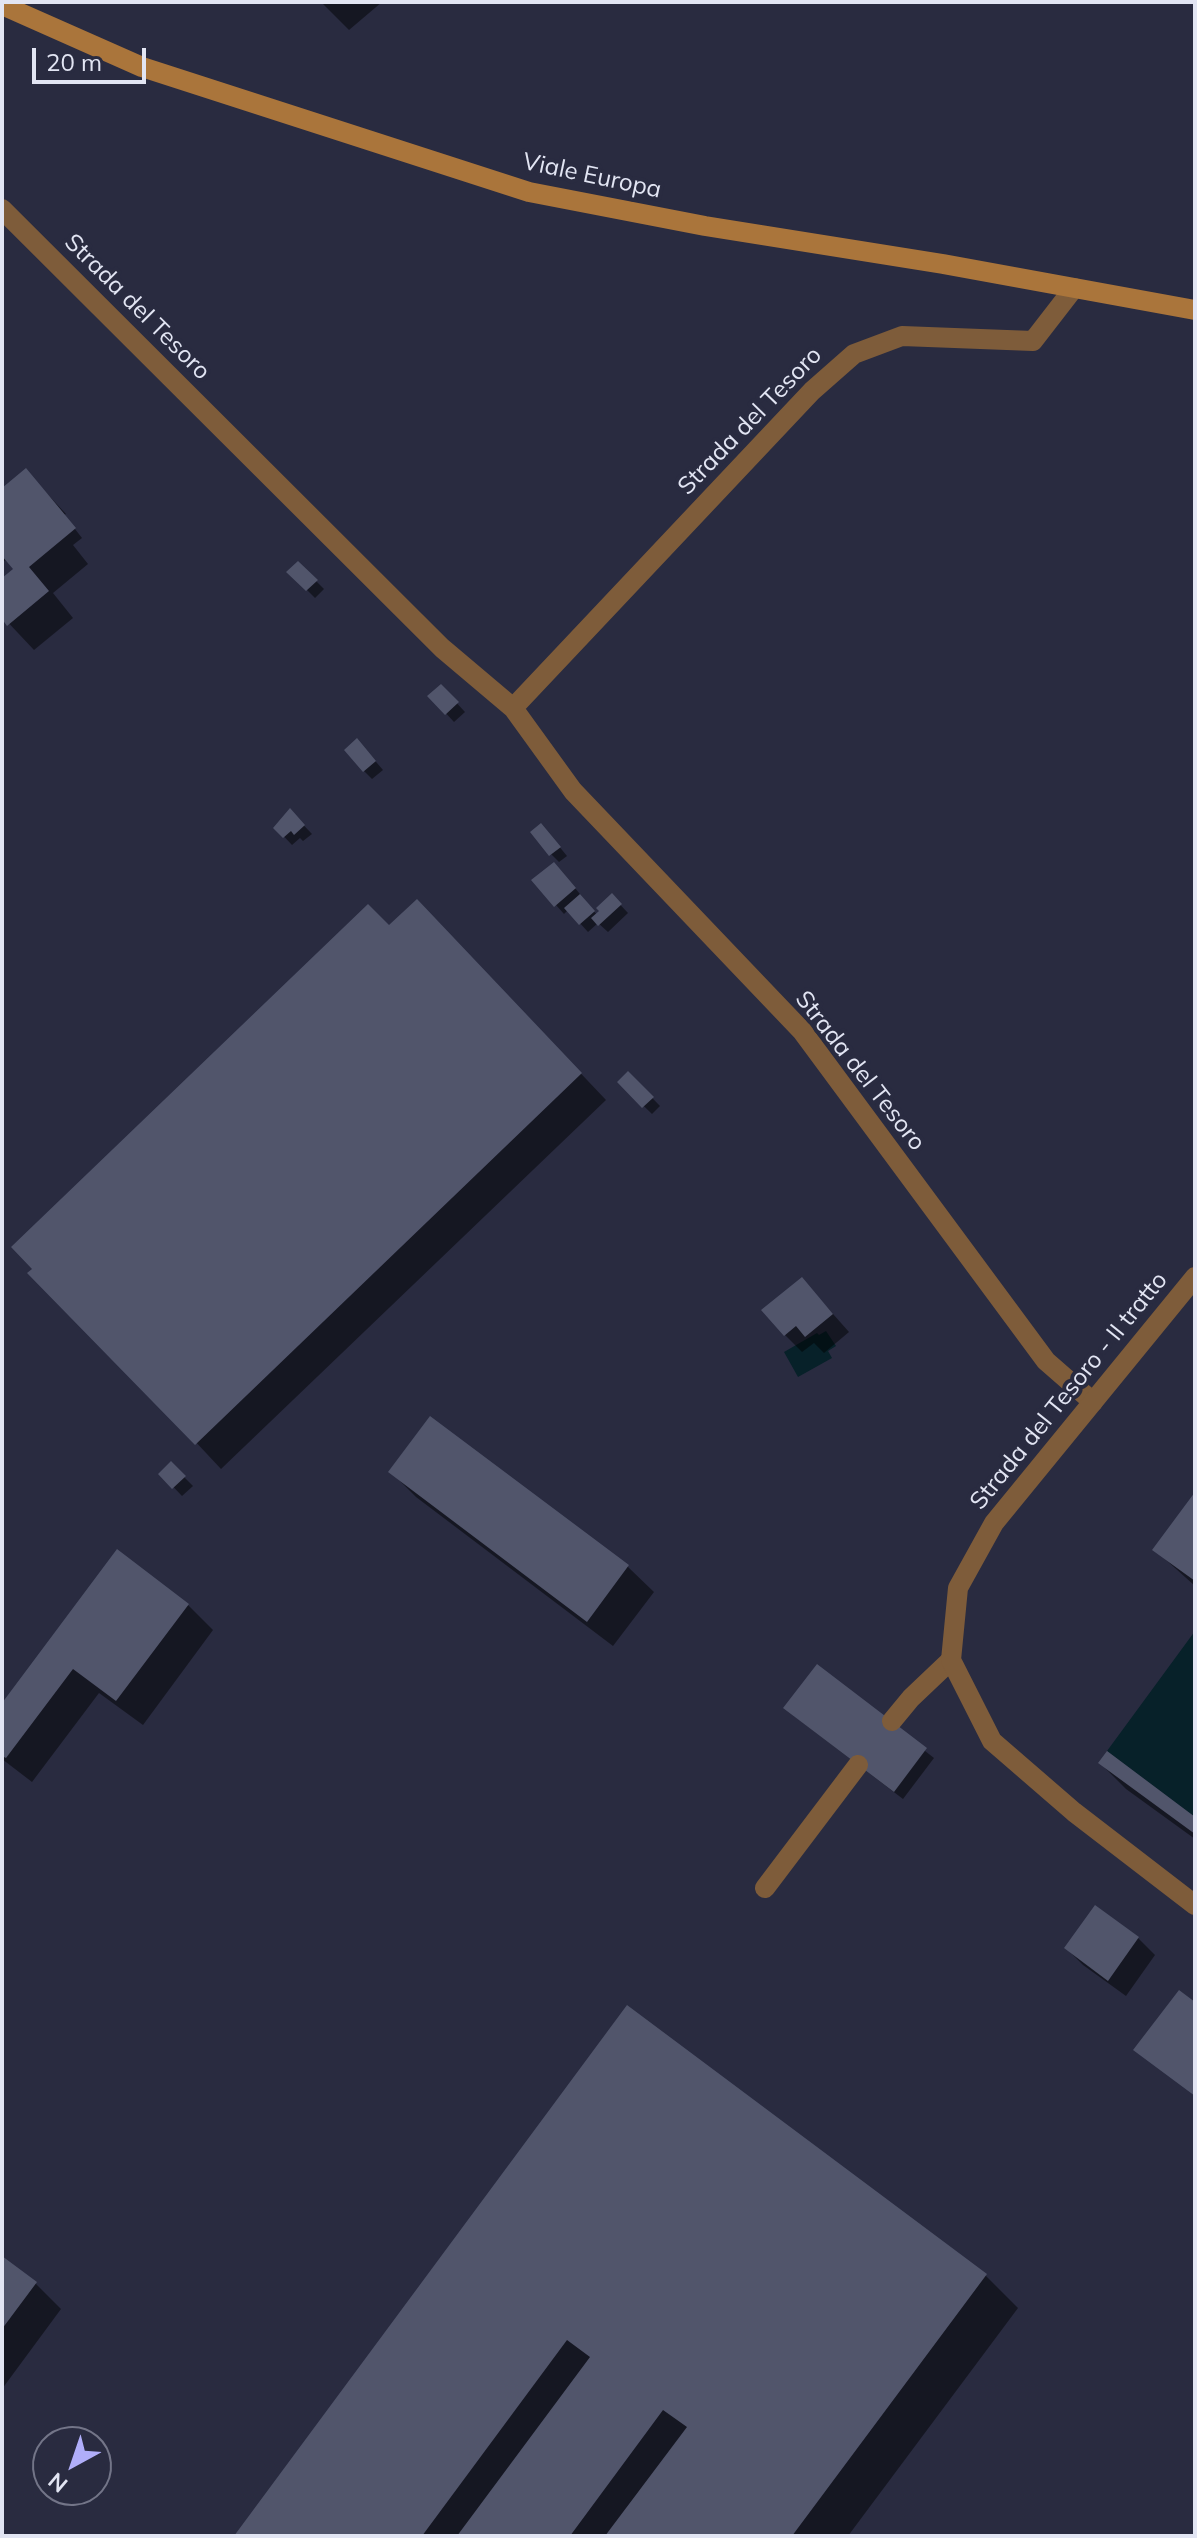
<!DOCTYPE html>
<style>
body{margin:0}
#map{position:relative;width:1197px;height:2538px;overflow:hidden;background:#292b40;font-family:Mulish,sans-serif}
canvas{display:block}
.frame{position:absolute;inset:0;border:4px solid #e2e5f3;pointer-events:none}
.north{position:absolute;left:32px;top:2426px;width:80px;height:80px;box-sizing:border-box;background:#292b40;border:2px solid #737588;border-radius:50%;rotate:220deg;font-size:22px;font-weight:700;line-height:32px;text-align:center;color:#e2e5f3}
.north::after{content:'';display:block;margin:auto;width:28px;height:36px;background:#b0aefa;clip-path:polygon(50% 0,100% 100%,50% 72%,0 100%)}
.scale{position:absolute;left:32px;top:48px;width:114px;height:36px;box-sizing:border-box;border:4px solid #e2e5f3;border-top:0;padding-left:10px;font-size:24px;line-height:28px;white-space:nowrap;color:#e2e5f3;-webkit-text-stroke:6px #292b40;paint-order:stroke}
</style>
<div id="map">
<canvas width="1197" height="2538"></canvas>
<div class="frame"></div>
<div class="north">N</div>
<div class="scale">20 m</div>
</div>
<script>
const ctx = document.querySelector('canvas').getContext('2d');
ctx.lineJoin = 'round';
function fillPath(path, color) { ctx.fillStyle = color; ctx.fill(path, 'evenodd'); }
const poly = rows => new Path2D(rows.map(r => 'M' + r).join(''));
function trace(path, color, width, dash) { ctx.strokeStyle = color; ctx.lineWidth = width; ctx.lineCap = dash ? 'butt' : 'round'; ctx.setLineDash(dash || []); ctx.stroke(path); }
function label(font, color, halo, rows, align = 'center') {
  ctx.font = font + ' Mulish,sans-serif'; ctx.lineWidth = 8; ctx.setLineDash([]); ctx.textBaseline = 'middle'; ctx.strokeStyle = halo; ctx.fillStyle = color; for (const [text, x, y, turn = 0] of rows) {
    ctx.save(); ctx.translate(x, y); ctx.rotate((+turn || 0) * Math.PI / 180); ctx.textAlign = isNaN(turn) ? turn : align; if (halo) ctx.strokeText(text, 0, 0); ctx.fillText(text, 0, 0); ctx.restore();
  }
}
fillPath(poly([
 [826,1331,836,1346,828,1351,832,1358,798,1377,784,1352,817,1333,819,1335],
 [1195,1631,1195,1817,1107,1751]
]), '#072129');
fillPath(poly([
 [321,2,382,2,349,30],
 [26,471,66,514,64,515,82,538,73,545,88,564,53,593,73,618,34,650,2,616,2,580,16,569,7,559,2,563,2,490],
 [298,563,324,589,315,598,289,572],
 [441,686,465,712,454,722,430,696],
 [365,749,383,770,372,779,364,771],
 [290,811,312,834,303,841,300,838,292,845,276,828],
 [549,834,567,856,559,862,551,854],
 [562,872,597,915,612,896,628,913,608,932,598,923,588,932,568,910,564,914,556,905],
 [442,927,606,1100,221,1469,34,1269,389,928],
 [628,1073,660,1106,652,1114,619,1082],
 [802,1279,849,1332,824,1353,814,1343,802,1352,785,1335],
 [431,1418,628,1567,654,1592,613,1646,416,1497,391,1472],
 [171,1464,193,1486,182,1496,161,1474],
 [1195,1496,1195,1586,1155,1550],
 [188,1605,213,1630,143,1725,99,1693,32,1782,2,1759,2,1706],
 [818,1667,934,1758,903,1799,794,1716],
 [1100,1763,1195,1819,1195,1839,1126,1789],
 [1138,1938,1155,1955,1126,1996,1083,1965,1066,1948],
 [628,2008,985,2275,1018,2308,848,2536,237,2536],
 [2,2259,36,2284,61,2309,2,2389]
]), '#0007');
fillPath(poly([
 [26,468,76,528,29,567,49,591,7,626,2,619,2,578,13,569,2,556,2,488],
 [298,561,318,580,306,591,286,572],
 [441,684,459,702,445,715,427,696],
 [357,738,376,761,363,772,344,750],
 [290,808,305,825,294,835,291,831,283,838,273,828],
 [541,823,561,847,549,856,530,832],
 [554,862,576,888,554,907,531,880],
 [612,893,622,904,598,926,591,918,599,911,596,908],
 [580,894,595,911,579,925,564,908],
 [417,899,582,1073,195,1445,27,1273,32,1269,11,1247,368,904,389,925],
 [628,1071,654,1097,642,1108,617,1082],
 [802,1277,833,1314,805,1337,796,1326,784,1336,761,1310],
 [430,1416,629,1565,587,1622,388,1472],
 [171,1461,186,1476,172,1489,158,1474],
 [1195,1492,1195,1581,1152,1550],
 [117,1549,189,1604,116,1701,73,1669,6,1758,2,1756,2,1703],
 [817,1664,927,1748,894,1792,783,1708],
 [1107,1751,1195,1817,1195,1834,1098,1763],
 [1095,1905,1139,1937,1108,1981,1064,1948],
 [1179,1990,1195,2002,1195,2096,1133,2050],
 [627,2005,987,2274,792,2536,605,2536,687,2427,663,2410,570,2536,457,2536,590,2357,567,2340,422,2536,234,2536],
 [2,2256,37,2282,2,2329]
]), '#51556b');
trace(poly([
 [2,209,442,648,513,708,573,791,802,1031,1046,1361,1093,1402],
 [513,708,812,391,854,354,902,336,1033,341,1074,288],
 [892,1721,911,1698,951,1660],
 [765,1888,858,1765]
]), '#7e5c3a', 20);
trace(poly([
 [1195,1277,994,1523,958,1588,951,1660,992,1741,1074,1812,1195,1905]
]), '#7e5c3a', 20);
trace(poly([
 [2,5,142,67,529,192,705,226,943,264,1195,310]
]), '#aa753b', 20);
label('24px', '#e2e5f3', '#292b40', [
 ["Viale Europa",592,176,12],
 ["Strada del Tesoro",137,307,45],
 ["Strada del Tesoro",750,421,-46],
 ["Strada del Tesoro",860,1071,52],
 ["Strada del Tesoro - II tratto",1069,1391,-51]
]);
</script>
